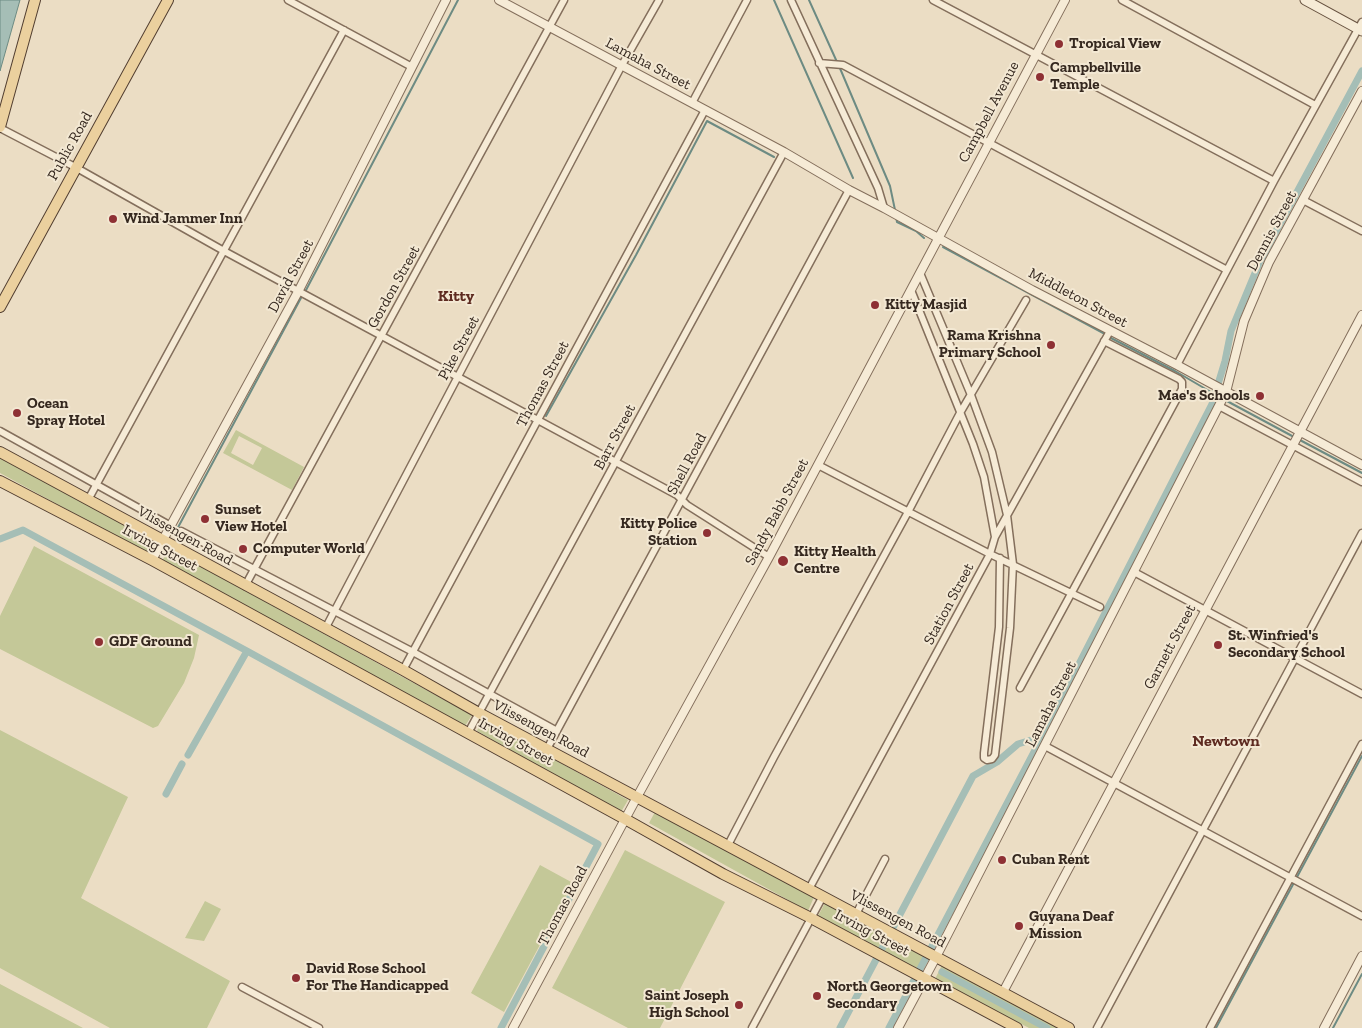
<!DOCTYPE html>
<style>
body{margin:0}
canvas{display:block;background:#ebddc4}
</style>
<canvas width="1362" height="1028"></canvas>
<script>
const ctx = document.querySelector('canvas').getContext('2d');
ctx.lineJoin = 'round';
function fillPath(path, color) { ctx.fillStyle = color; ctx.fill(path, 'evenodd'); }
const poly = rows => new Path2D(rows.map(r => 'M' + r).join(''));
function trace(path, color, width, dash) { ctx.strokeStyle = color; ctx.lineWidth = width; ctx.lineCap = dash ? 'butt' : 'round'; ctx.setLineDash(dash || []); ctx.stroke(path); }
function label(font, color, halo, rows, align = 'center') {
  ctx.font = font + ' "Zilla Slab",serif'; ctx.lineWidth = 4; ctx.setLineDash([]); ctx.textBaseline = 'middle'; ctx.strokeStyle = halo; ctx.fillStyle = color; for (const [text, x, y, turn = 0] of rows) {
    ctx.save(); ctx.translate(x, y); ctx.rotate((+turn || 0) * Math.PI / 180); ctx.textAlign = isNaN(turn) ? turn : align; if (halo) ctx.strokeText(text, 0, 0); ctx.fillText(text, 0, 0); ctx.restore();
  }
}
fillPath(poly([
 [236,430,304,467,292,490,223,453],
 [239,436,262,448,253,465,231,453],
 [0,457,154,541,147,553,0,473],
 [34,546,199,635,194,658,184,683,158,726,153,728,0,649,0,616],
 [169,549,472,715,465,726,162,561],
 [482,720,628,800,621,812,477,731],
 [0,730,128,797,81,898,230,981,207,1028,110,1028,0,968],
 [655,812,814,897,808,911,649,823],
 [625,850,725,902,660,1028,628,1028,552,988],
 [540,865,573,883,504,1012,471,993],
 [205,901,221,909,204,941,185,938],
 [825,903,928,958,920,971,818,916],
 [942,965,1059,1028,1029,1028,935,979],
 [0,984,83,1028,0,1028]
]), '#c4c898');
const water = poly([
 [0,0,20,0,0,71,0,0]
]);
fillPath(water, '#a5beb6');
trace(water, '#6d8b83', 1);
trace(poly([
 [774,0,853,178],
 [809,0,837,62],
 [839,66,890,186,895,210],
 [896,217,897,222,916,231,924,238],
 [943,247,1105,334],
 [305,292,458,0],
 [1109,337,1175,371,1221,398],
 [1225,400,1294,437],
 [546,416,636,255,707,121,774,157],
 [1298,439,1362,473],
 [175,533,302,296],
 [1216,1028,1362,756],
 [1333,1028,1362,974]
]), '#6d8b83', 2);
trace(poly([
 [0,539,23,530,247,651],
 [188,755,247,651,598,844,501,1028],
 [166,794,182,764],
 [942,972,1047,1028],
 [840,1028,973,776,997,762,1018,744,1041,737],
 [889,1028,1033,754,1212,404,1225,361,1231,331,1260,261,1362,71]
]), '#a5beb6', 7);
const minor = poly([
 [288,0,412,67],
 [791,0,878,188,884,208],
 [933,0,1274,181],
 [1122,0,1315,105],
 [819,63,843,65,1227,270],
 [692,103,747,0],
 [0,128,75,167,224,251,677,495,687,505,769,557],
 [1303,200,1362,231],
 [920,273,971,395,992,452,1007,515,1013,564,1010,628,995,755,992,759,987,760,984,758,984,753,999,627,1000,558],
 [911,290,973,444,984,477,995,537],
 [1177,365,1274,181,1362,22],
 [1219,406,1362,482],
 [0,431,171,526],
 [818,465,990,554,1100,607],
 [88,500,344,30],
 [181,531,413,652,557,731],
 [1134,572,1362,694],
 [245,586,564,0],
 [325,629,622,65,659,0],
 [403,670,705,110],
 [1020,688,1182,389,1182,382,1179,379,1104,341],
 [468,733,784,152],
 [1045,746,1362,916],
 [547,749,849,190],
 [728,845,774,757,908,512,960,413,1026,300],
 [809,889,990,554,995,537,1110,331],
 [856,914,885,859],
 [242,987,319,1028],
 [752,1028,823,896],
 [1097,1028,1362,533],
 [1210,1028,1362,744]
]);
const tertiary = poly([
 [499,0,784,152,849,190,884,208,1032,290,1177,365,1362,465],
 [152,560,299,290,446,0],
 [1003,992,1362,315],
 [513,1028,637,797,769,557,1065,0],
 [898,1028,936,957,1226,392,1244,321,1269,262,1362,91],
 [1324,1028,1362,956]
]);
const secondary = poly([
 [1305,0,1362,31]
]);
const primary = poly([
 [0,127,35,0],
 [0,307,168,0],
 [0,452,403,670,479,713,1069,1028],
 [0,481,152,560,625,819,723,874,811,918,1017,1028]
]);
trace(minor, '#846f5c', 9);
trace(tertiary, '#846f5c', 10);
trace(secondary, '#66513f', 11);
trace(primary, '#523e30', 12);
trace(minor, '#f6ebd6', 6);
trace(tertiary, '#f6ebd6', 8);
trace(secondary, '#f6ebd6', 9);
trace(primary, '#ebd09e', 10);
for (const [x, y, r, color] of [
 [1059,44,5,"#8e3034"],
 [1040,77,5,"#8e3034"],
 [113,219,5,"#8e3034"],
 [875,305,5,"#8e3034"],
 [1051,345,5,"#8e3034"],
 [1260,396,5,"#8e3034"],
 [17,413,5,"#8e3034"],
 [205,519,5,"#8e3034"],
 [707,533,5,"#8e3034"],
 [243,549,5,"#8e3034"],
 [783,561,6,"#8e3034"],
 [99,642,5,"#8e3034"],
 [1218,645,5,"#8e3034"],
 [1002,860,5,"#8e3034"],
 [1019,926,5,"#8e3034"],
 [296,978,5,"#8e3034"],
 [817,996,5,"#8e3034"],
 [739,1005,5,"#8e3034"]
]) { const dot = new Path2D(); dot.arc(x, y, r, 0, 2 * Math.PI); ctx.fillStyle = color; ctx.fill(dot); trace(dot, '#f3e8d3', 2); }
label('bold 15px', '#35281f', '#f3e8d3', [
 ["Tropical View",1069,44],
 ["Campbellville",1050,68],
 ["Temple",1050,85],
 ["Wind Jammer Inn",123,219],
 ["Kitty Masjid",885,305],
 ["Rama Krishna",1041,336,"right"],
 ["Primary School",1041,353,"right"],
 ["Mae's Schools",1250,396,"right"],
 ["Ocean",27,404],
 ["Spray Hotel",27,421],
 ["Sunset",215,510],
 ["View Hotel",215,527],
 ["Kitty Police",697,524,"right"],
 ["Station",697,541,"right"],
 ["Computer World",253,549],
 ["Kitty Health",794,552],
 ["Centre",794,569],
 ["St. Winfried's",1228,636],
 ["Secondary School",1228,653],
 ["GDF Ground",109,642],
 ["Cuban Rent",1012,860],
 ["Guyana Deaf",1029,917],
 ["Mission",1029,934],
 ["David Rose School",306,969],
 ["For The Handicapped",306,986],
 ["North Georgetown",827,987],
 ["Secondary",827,1004],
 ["Saint Joseph",729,996,"right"],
 ["High School",729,1013,"right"]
], 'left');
label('15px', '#35281f', '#f3e8d3', [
 ["Lamaha Street",648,64,28],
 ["Campbell Avenue",989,112,-62],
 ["Public Road",70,146,-61],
 ["Dennis Street",1272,231,-62],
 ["David Street",291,276,-62],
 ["Gordon Street",394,287,-61],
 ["Middleton Street",1078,298,28],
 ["Pike Street",459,348,-62],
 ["Thomas Street",543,384,-62],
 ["Barr Street",615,437,-62],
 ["Shell Road",687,464,-62],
 ["Sandy Babb Street",777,512,-62],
 ["Vlissengen Road",185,536,29],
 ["Irving Street",160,548,28],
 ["Station Street",949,604,-62],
 ["Garnett Street",1170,647,-62],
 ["Lamaha Street",1051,704,-63],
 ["Vlissengen Road",541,729,28],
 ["Irving Street",516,742,29],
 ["Thomas Road",563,906,-62],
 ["Vlissengen Road",898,919,28],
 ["Irving Street",872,933,28]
]);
label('bold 16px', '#5e2b21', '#f3e8d3', [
 ["Kitty",456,296],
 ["Newtown",1226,741]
]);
</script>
